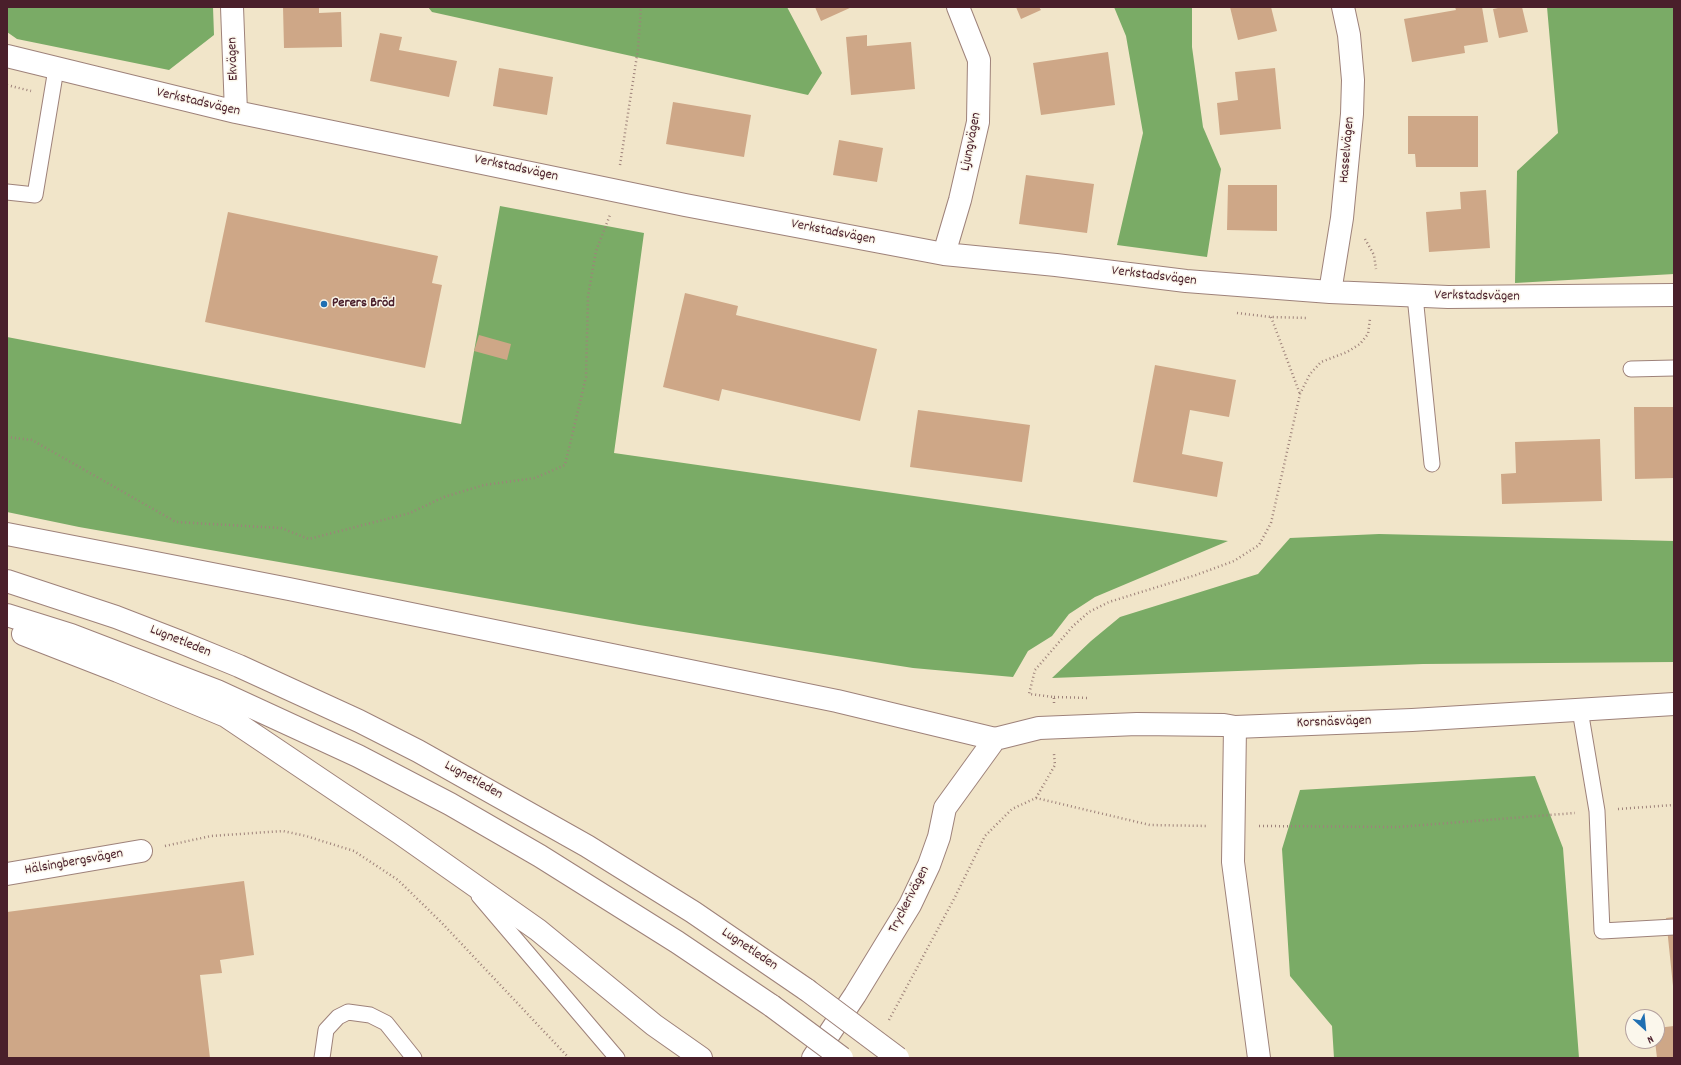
<!DOCTYPE html>
<meta charset="utf-8">
<style>
body{margin:0}
#map{position:relative;width:1681px;height:1065px;overflow:hidden;background:#f1e5c9;font-family:Dekko,sans-serif}
canvas{display:block}
.frame{position:absolute;inset:0;border:8px solid #4a1f2b;pointer-events:none}
.north{position:absolute;left:1625px;top:1009px;width:40px;height:40px;box-sizing:border-box;background:#fbf7ec;border:1px solid #b4a19f;border-radius:50%;rotate:153deg;font-size:11px;font-weight:700;line-height:16px;text-align:center;color:#4a1f2b}
.north::after{content:'';display:block;margin:auto;width:14px;height:18px;background:#1f6fb2;clip-path:polygon(50% 0,100% 100%,50% 72%,0 100%)}
</style>
<div id="map">
<canvas width="1681" height="1065"></canvas>
<div class="frame"></div>
<div class="north">N</div>
</div>
<script>
const ctx = document.querySelector('canvas').getContext('2d');
ctx.lineJoin = 'round';
function fillPath(path, color) { ctx.fillStyle = color; ctx.fill(path, 'evenodd'); }
const poly = rows => new Path2D(rows.map(r => 'M' + r).join(''));
function trace(path, color, width, dash) { ctx.strokeStyle = color; ctx.lineWidth = width; ctx.lineCap = dash ? 'butt' : 'round'; ctx.setLineDash(dash || []); ctx.stroke(path); }
function label(font, color, halo, rows, align = 'center') {
  ctx.font = font + ' Dekko,sans-serif'; ctx.lineWidth = 3; ctx.setLineDash([]); ctx.textBaseline = 'middle'; ctx.strokeStyle = halo; ctx.fillStyle = color; for (const [text, x, y, turn = 0] of rows) {
    ctx.save(); ctx.translate(x, y); ctx.rotate((+turn || 0) * Math.PI / 180); ctx.textAlign = isNaN(turn) ? turn : align; if (halo) ctx.strokeText(text, 0, 0); ctx.fillText(text, 0, 0); ctx.restore();
  }
}
fillPath(poly([
 [7,7,213,7,214,35,169,70,17,39,7,32],
 [428,7,787,7,822,73,808,95,432,12],
 [1114,7,1192,7,1192,47,1203,127,1221,169,1207,257,1117,245,1143,133,1126,36],
 [1547,7,1674,7,1674,274,1515,283,1517,171,1558,133],
 [500,206,644,233,614,453,1228,541,1095,597,1069,614,1052,636,1028,651,1013,677,913,668,639,625,79,527,7,512,7,337,461,424],
 [1379,534,1674,541,1674,662,1423,664,1052,678,1091,641,1120,617,1258,574,1290,538],
 [1535,776,1563,848,1579,1058,1334,1058,1332,1026,1290,976,1282,849,1300,790]
]), '#7aab66');
fillPath(poly([
 [283,7,319,7,319,13,341,12,342,47,284,48],
 [815,7,852,7,821,21],
 [1016,7,1039,7,1041,10,1021,19],
 [1230,7,1271,7,1277,31,1238,40],
 [1455,7,1482,7,1488,42,1464,46,1465,53,1412,62,1404,19,1456,10],
 [1503,7,1522,7,1528,32,1499,38,1493,9],
 [380,33,402,37,399,50,457,61,449,97,370,81],
 [867,35,867,46,911,42,915,89,851,95,846,37],
 [1108,52,1115,105,1041,115,1033,63],
 [499,68,553,77,547,115,493,106],
 [1275,68,1281,129,1220,135,1217,103,1238,100,1235,72],
 [673,102,751,115,744,157,666,144],
 [1408,116,1478,116,1478,167,1416,167,1415,154,1408,154],
 [839,140,883,148,877,182,833,175],
 [1026,175,1094,184,1087,233,1019,224],
 [1228,185,1277,185,1277,231,1227,230],
 [1486,190,1490,248,1429,252,1426,212,1461,209,1460,192],
 [228,212,438,256,432,283,442,285,425,368,205,322],
 [685,293,738,306,736,315,877,349,860,421,722,389,719,401,663,387],
 [479,335,511,344,507,360,474,351],
 [1155,365,1236,380,1229,417,1190,410,1182,454,1223,462,1217,497,1133,482],
 [1634,407,1674,407,1674,478,1635,479],
 [918,410,1030,425,1022,482,910,467],
 [1600,439,1602,501,1502,504,1501,474,1516,473,1515,442],
 [244,881,254,955,220,960,222,973,200,975,210,1058,7,1058,7,912],
 [1674,917,1674,986,1673,986,1666,918],
 [1674,1026,1674,1058,1657,1058,1655,1041,1657,1041,1657,1028]
]), '#cea787');
const service = poly([
 [7,192,35,195,56,69],
 [1415,296,1432,464],
 [1631,369,1674,368],
 [1580,710,1597,811,1602,931,1674,927],
 [479,896,617,1058],
 [322,1058,326,1030,338,1017,348,1012,370,1015,386,1023,414,1058]
]);
const minor = poly([
 [232,7,236,112],
 [7,56,236,112,685,205,944,254,1056,265,1186,281,1330,292,1448,297,1674,295],
 [944,254,960,200,978,122,979,60,958,7],
 [1330,292,1342,218,1352,114,1353,80,1349,35,1343,7],
 [7,874,141,851]
]);
const tertiary = poly([
 [813,1058,855,995,910,905,929,865,939,837,945,808,995,739,1039,728,1137,724,1224,725,1235,727,1412,720,1674,704]
]);
const trunk = poly([
 [7,534,289,589,837,701,995,739],
 [7,581,116,617,178,641,239,666,359,721,418,751,587,846,693,912,807,990],
 [7,615,71,635,217,691,358,756,450,804,540,856,677,942,772,1006],
 [23,634,118,671,226,716,400,833,538,930,654,1025,701,1058],
 [1235,727,1233,862,1259,1058]
]);
trace(service, '#9e827a', 17);
trace(minor, '#9e827a', 24);
trace(tertiary, '#9e827a', 24);
trace(trunk, '#9e827a', 24);
trace(poly([
 [7,85,31,91],
 [620,165,638,49,641,7],
 [1365,239,1374,255,1376,269],
 [1237,313,1271,317,1308,318],
 [1271,317,1300,394],
 [7,437,32,440,176,522,281,528,309,539,410,513,444,497,484,485,535,478,565,465,586,377,588,296,596,251,610,215],
 [1054,697,1090,698],
 [1054,703,1054,697,1029,694,1035,670,1073,626,1089,612,1109,602,1196,575,1234,561,1259,545,1271,523,1300,394,1310,374,1321,362,1347,352,1360,344,1368,334,1370,319],
 [1036,798,1055,765,1054,754],
 [1618,809,1674,805],
 [1259,826,1398,827,1575,813],
 [165,846,211,836,283,831,306,836,354,851,398,880,441,922,569,1058],
 [889,1020,955,897,985,836,1012,809,1036,798,1150,825,1208,826]
]), '#9e827a', 2.5, [1, 3]);
trace(service, '#fff', 15);
trace(minor, '#fff', 22);
trace(tertiary, '#fff', 22);
trace(trunk, '#fff', 22);
const trunkBridge = poly([
 [807,990,898,1058],
 [772,1006,842,1058]
]);
trace(trunkBridge, '#9e827a', 24, []);
trace(trunkBridge, '#fff', 22);
for (const [x, y, r, color] of [
 [324,304,4,"#1f6fb2"]
]) { const dot = new Path2D(); dot.arc(x, y, r, 0, 2 * Math.PI); ctx.fillStyle = color; ctx.fill(dot); trace(dot, '#fbf7ec', 1.5); }
label('14px', '#4a1f2b', '#fbf7ec', [
 ["Ekvägen",234,59,-92],
 ["Verkstadsvägen",198,103,13],
 ["Ljungvägen",972,142,-79],
 ["Hasselvägen",1348,150,-85],
 ["Verkstadsvägen",516,169,12],
 ["Verkstadsvägen",833,233,11],
 ["Verkstadsvägen",1154,277,7],
 ["Verkstadsvägen",1477,297,1],
 ["Lugnetleden",180,642,22],
 ["Korsnäsvägen",1334,723,-2],
 ["Lugnetleden",473,781,29],
 ["Hälsingbergsvägen",74,863,-10],
 ["Tryckerivägen",910,900,-63],
 ["Lugnetleden",749,950,34]
]);
label('bold 14px', '#4a1f2b', '#fbf7ec', [
 ["Perers Bröd",332,304]
], 'left');
</script>
